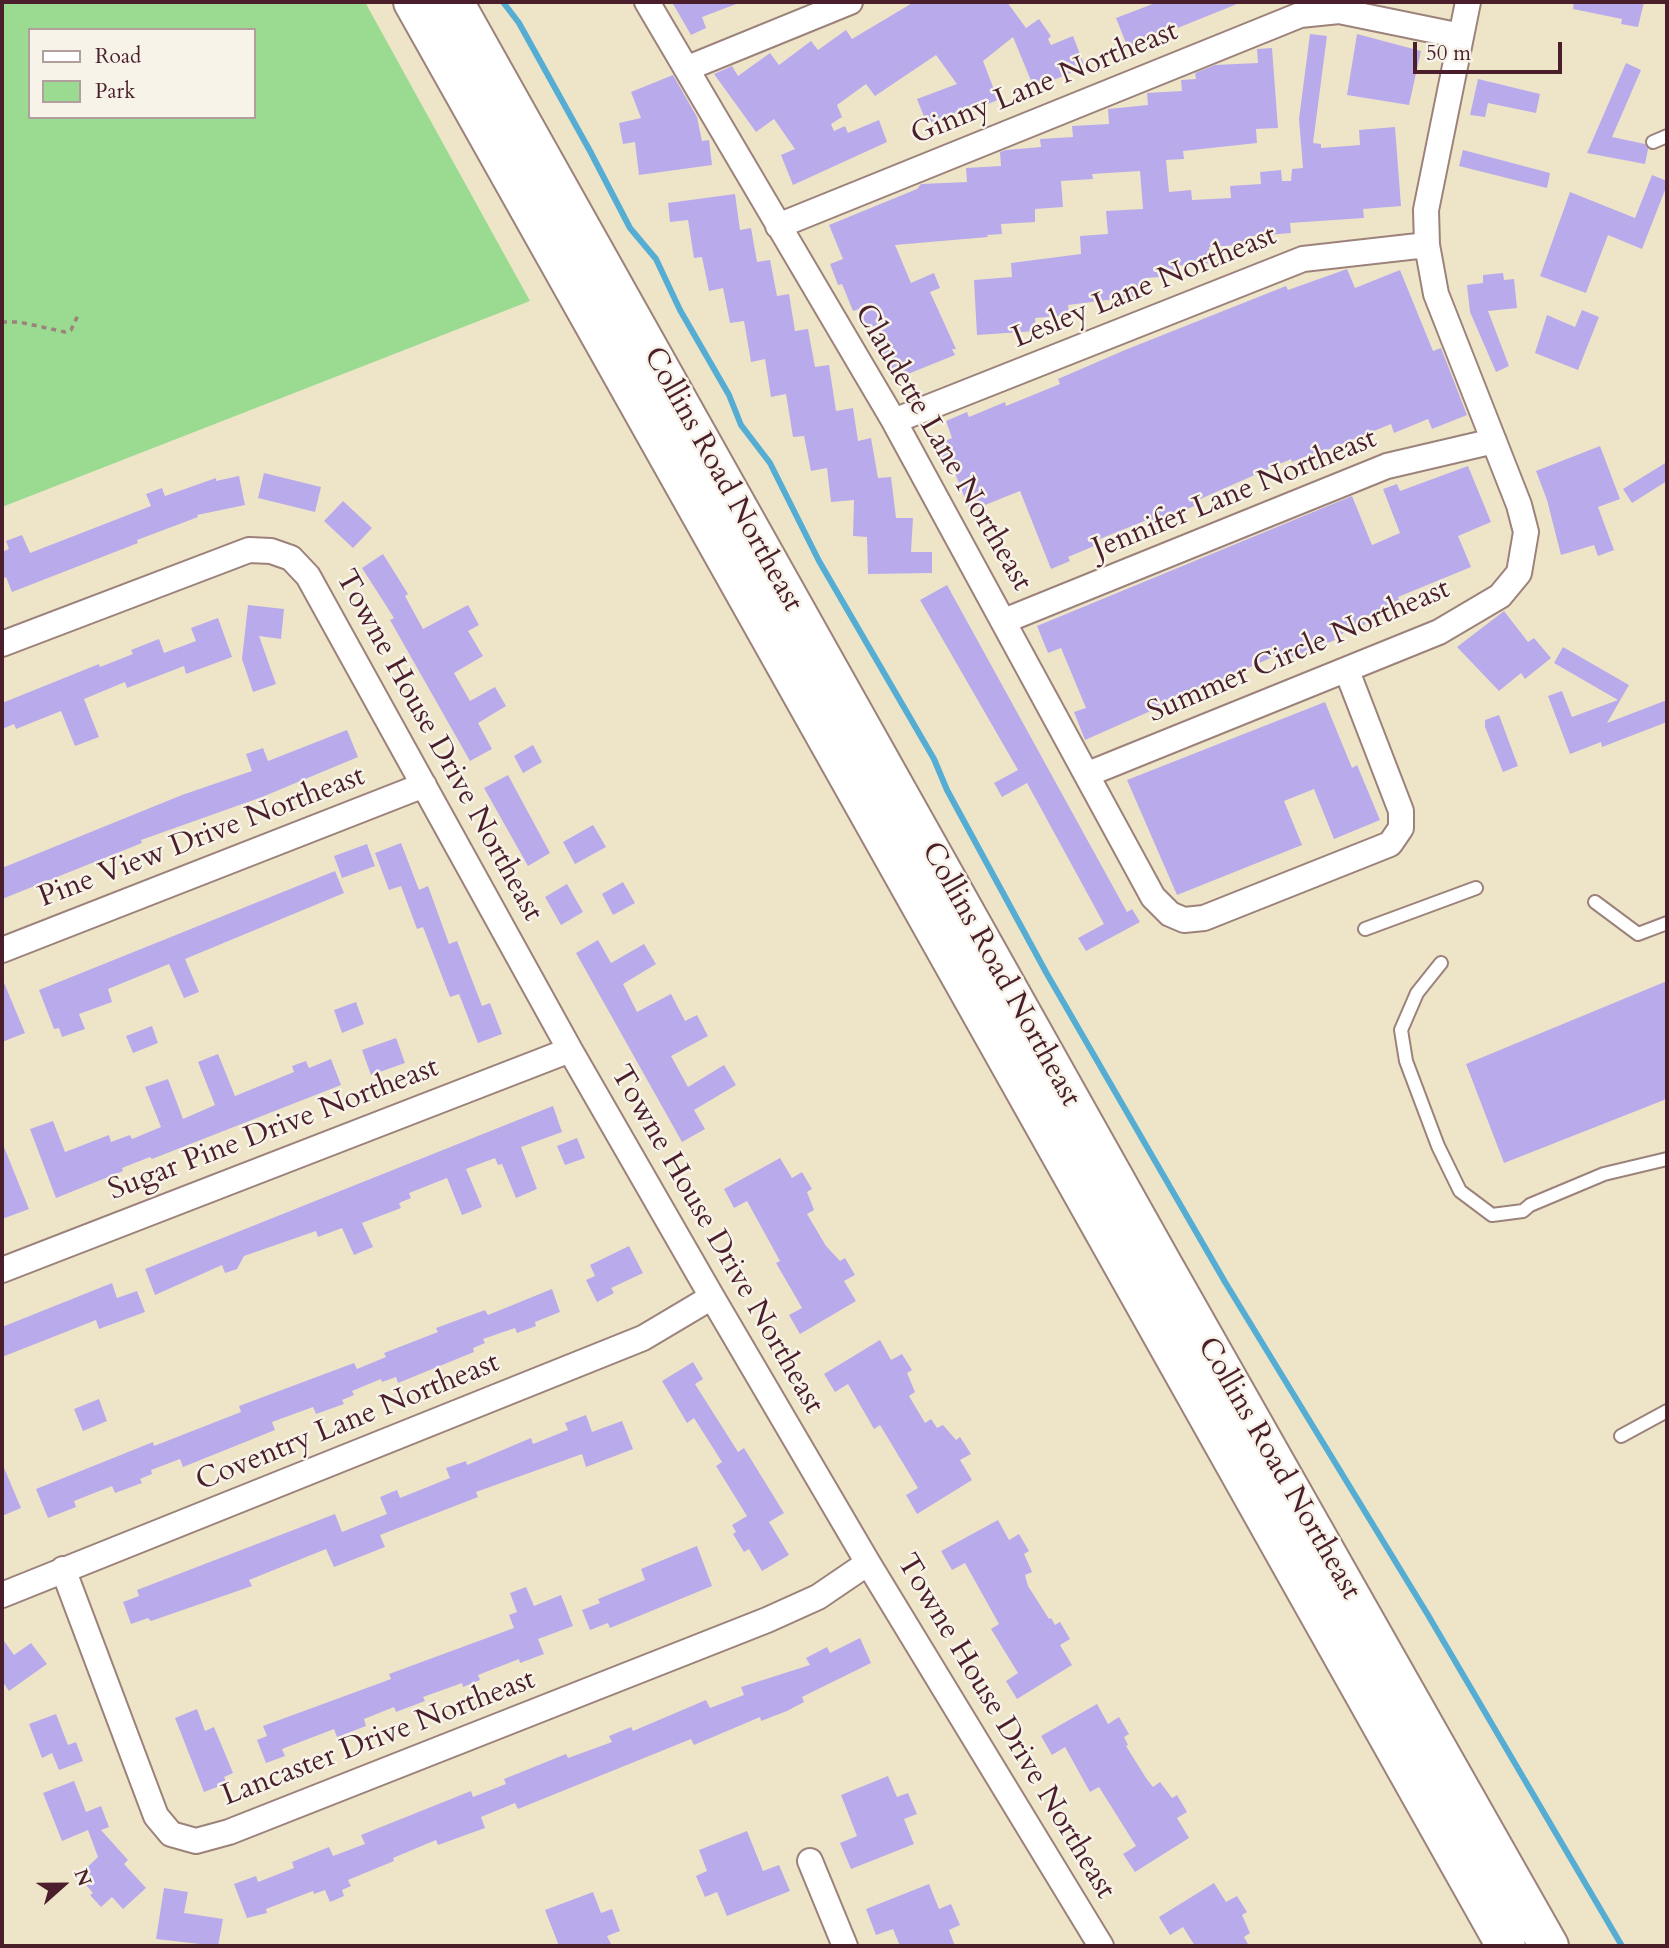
<!DOCTYPE html>
<style>
body{margin:0}
#map{position:relative;width:1669px;height:1948px;overflow:hidden;background:#eee5c9;font-family:Cardo,serif}
canvas{display:block}
.frame{position:absolute;inset:0;border:4px solid #4a1f2b;pointer-events:none}
.legend{position:absolute;left:28px;top:28px;width:228px;height:91px;box-sizing:border-box;background:#f7f3e8;border:2px solid #b29e9c;margin:0;padding:9px 12px;list-style:none;font-size:21px;color:#4a1f2b}
.legend li{display:flex;align-items:center;gap:14px;height:35px}
.legend b{width:35px;border:2px solid #b29e9c}
.north{position:absolute;left:28px;top:1850px;width:70px;height:70px;-webkit-text-stroke:5px #f7f3e8;paint-order:stroke;rotate:69deg;font-size:19px;font-weight:700;line-height:28px;text-align:center;color:#4a1f2b}
.north::after{content:'';display:block;margin:auto;width:24px;height:32px;background:#4a1f2b;clip-path:polygon(50% 0,100% 100%,50% 72%,0 100%)}
.scale{position:absolute;left:1413px;top:42px;width:149px;height:32px;box-sizing:border-box;border:4px solid #4a1f2b;border-top:0;padding-left:9px;font-size:21px;line-height:24px;white-space:nowrap;color:#4a1f2b;-webkit-text-stroke:5px #f7f3e8;paint-order:stroke}
</style>
<div id="map">
<canvas width="1669" height="1948"></canvas>
<div class="frame"></div>
<ul class="legend">
<li><b style="height:9px;background:#fff"></b>Road</li>
<li><b style="height:19px;background:#9bdb91"></b>Park</li>
</ul>
<div class="north">N</div>
<div class="scale">50 m</div>
</div>
<script>
const ctx = document.querySelector('canvas').getContext('2d');
ctx.lineJoin = 'round';
function fillPath(path, color) { ctx.fillStyle = color; ctx.fill(path, 'evenodd'); }
const poly = rows => new Path2D(rows.map(r => 'M' + r).join(''));
function trace(path, color, width, dash) { ctx.strokeStyle = color; ctx.lineWidth = width; ctx.lineCap = dash ? 'butt' : 'round'; ctx.setLineDash(dash || []); ctx.stroke(path); }
function label(font, color, halo, rows, align = 'center') {
  ctx.font = font + ' Cardo,serif'; ctx.lineWidth = 5; ctx.setLineDash([]); ctx.textBaseline = 'middle'; ctx.strokeStyle = halo; ctx.fillStyle = color; for (const [text, x, y, turn = 0] of rows) {
    ctx.save(); ctx.translate(x, y); ctx.rotate((+turn || 0) * Math.PI / 180); ctx.textAlign = isNaN(turn) ? turn : align; if (halo) ctx.strokeText(text, 0, 0); ctx.fillText(text, 0, 0); ctx.restore();
  }
}
fillPath(poly([
 [2,2,365,2,530,301,2,507],
 [30,30,254,30,254,117,30,117]
]), '#9bdb91');
trace(poly([
 [503,2,519,23,590,151,630,228,656,259,680,310,729,395,741,425,770,463,819,561,934,759,947,790,1047,974,1225,1282,1428,1615,1622,1946]
]), '#56add3', 6);
fillPath(poly([
 [672,2,739,2,739,3,702,17,706,28,691,35],
 [914,2,1007,2,1026,28,1039,19,1051,36,1048,39,1051,45,1073,36,1085,67,1034,88,1013,37,983,61,998,100,955,117,954,113,927,124,917,99,957,84,936,55,875,96,866,84,837,105,842,117,831,124,834,131,845,126,848,133,879,120,887,142,793,185,781,155,795,149,774,119,756,132,714,74,732,66,738,76,770,53,779,65,811,41,818,50,846,30,852,39],
 [1158,2,1242,2,1128,48,1116,18],
 [1574,2,1644,2,1638,27,1621,24,1622,19,1573,9],
 [1310,34,1327,36,1313,143,1321,144,1321,148,1360,145,1359,130,1395,127,1401,206,1363,209,1364,218,1290,223,1291,233,1253,236,1253,244,1209,247,1211,263,1176,266,1177,276,1145,278,1147,295,1068,305,1069,315,1035,318,1036,331,977,335,974,280,1012,277,1011,263,1081,254,1080,236,1108,234,1106,211,1143,209,1140,171,1092,174,1093,179,1061,181,1063,207,1035,209,1035,222,1001,224,1002,234,987,235,988,237,895,245,911,283,934,273,940,288,930,292,956,349,952,349,955,355,893,380,881,349,876,351,859,309,853,311,842,284,838,285,830,264,843,259,829,225,917,189,921,184,967,182,966,168,1001,166,1000,152,1006,150,1041,147,1040,139,1073,137,1072,126,1109,124,1108,109,1148,105,1147,93,1182,91,1181,80,1196,79,1195,73,1215,65,1258,63,1257,49,1272,48,1278,128,1256,129,1257,143,1183,151,1184,159,1166,160,1169,192,1191,190,1192,200,1231,198,1230,186,1261,184,1260,172,1281,170,1282,181,1291,181,1292,169,1303,168,1299,119],
 [1357,34,1421,51,1409,105,1347,95],
 [1626,63,1641,70,1612,137,1645,144,1648,149,1645,164,1587,153],
 [673,75,697,117,702,141,709,140,712,165,639,175,635,142,623,144,619,123,641,118,631,92],
 [1478,79,1540,94,1536,113,1488,103,1485,117,1470,115],
 [1463,150,1550,173,1547,188,1459,166],
 [1652,175,1667,181,1667,185,1642,249,1608,235,1586,293,1540,276,1570,192,1635,218],
 [735,194,740,230,751,228,757,262,770,260,777,296,789,294,795,331,808,329,815,367,829,365,836,411,853,408,858,441,871,438,878,478,891,477,896,518,913,518,911,552,932,552,932,573,868,574,867,537,853,536,854,500,831,502,827,468,811,471,804,436,793,437,786,394,771,397,765,359,751,362,744,321,730,323,723,288,709,291,702,257,694,258,688,220,670,222,668,203],
 [1347,269,1355,288,1400,270,1433,351,1441,348,1467,415,1432,429,1428,419,1394,433,1391,424,1322,452,1321,450,1292,462,1291,459,1198,500,1200,504,1149,523,1147,520,1097,540,1099,544,1068,557,1070,561,1051,569,1020,491,970,511,953,468,947,470,937,444,952,438,946,421,967,412,969,417,1005,402,1006,406,1060,384,1058,379,1125,350,1286,286,1288,290],
 [1503,273,1504,280,1514,279,1517,308,1488,311,1509,366,1496,372,1470,312,1467,285,1483,283,1483,275],
 [1582,310,1599,317,1578,370,1535,353,1547,315,1575,327],
 [1600,446,1620,499,1598,507,1614,550,1598,556,1594,545,1561,555,1547,500,1536,471],
 [1667,462,1667,481,1632,503,1623,489],
 [1468,466,1491,522,1458,536,1471,567,1398,597,1401,606,1364,621,1366,624,1334,637,1335,640,1277,663,1275,656,1085,740,1074,712,1086,708,1061,648,1048,653,1037,626,1352,496,1372,545,1400,533,1383,489,1397,484,1400,491],
 [264,473,321,487,315,512,258,498],
 [239,476,245,505,197,515,198,517,137,540,138,543,12,592,6,577,2,579,2,552,9,549,6,541,22,535,30,553,151,506,146,494,162,488,165,496,216,478,216,481],
 [343,501,372,528,353,548,324,521],
 [383,554,408,594,405,596,423,629,468,605,479,625,468,631,483,656,454,673,470,701,495,687,506,706,478,723,492,749,470,761,390,620,394,618,362,568],
 [947,585,1127,912,1132,909,1140,922,1086,951,1078,938,1104,924,1027,783,1002,797,994,783,1018,770,920,600],
 [248,605,284,609,281,639,259,636,276,684,253,692,242,659],
 [1504,611,1528,642,1534,638,1551,658,1525,679,1521,673,1499,691,1457,647],
 [218,618,232,657,186,674,184,666,127,688,125,682,84,699,99,737,75,746,61,711,16,729,14,724,2,729,2,703,99,664,100,667,133,654,131,650,159,639,164,653,196,641,191,628],
 [1563,647,1629,685,1607,723,1667,700,1667,722,1602,747,1601,742,1570,754,1548,696,1562,691,1572,717,1618,700,1554,663],
 [1325,702,1352,768,1357,765,1380,820,1334,839,1314,789,1284,801,1302,845,1177,895,1127,780],
 [1499,715,1518,766,1503,772,1485,727,1485,720],
 [347,730,358,757,262,797,141,840,142,843,2,899,2,868,182,795,252,771,246,754,263,748,268,761],
 [533,745,542,762,523,773,514,756],
 [508,775,550,853,528,866,484,788],
 [593,825,606,847,575,864,563,842],
 [401,843,419,890,428,886,449,944,457,941,482,1006,490,1003,502,1034,478,1043,459,994,450,997,423,927,417,929,401,886,389,890,375,853],
 [367,844,375,866,342,878,334,856],
 [335,871,344,893,185,959,199,992,184,998,169,964,108,989,112,1002,79,1014,85,1029,62,1037,59,1028,54,1029,39,990],
 [623,882,635,903,613,915,602,894],
 [567,884,583,912,561,925,545,897],
 [598,940,611,963,644,944,656,964,623,984,637,1012,671,994,685,1021,697,1015,708,1036,671,1056,688,1087,724,1065,736,1085,694,1110,705,1129,682,1142,576,953],
 [2,978,25,1033,2,1042],
 [1667,981,1667,1096,1664,1100,1504,1163,1466,1064],
 [356,1002,364,1024,342,1033,334,1010],
 [152,1026,158,1043,133,1053,126,1036],
 [396,1038,405,1063,371,1075,362,1050],
 [218,1054,235,1096,294,1072,292,1066,306,1061,309,1068,331,1059,341,1085,152,1159,150,1157,122,1168,123,1171,56,1198,30,1129,53,1121,65,1152,109,1135,111,1142,130,1135,132,1139,161,1127,145,1087,168,1079,183,1119,215,1105,198,1062],
 [553,1106,562,1132,521,1147,537,1189,516,1198,502,1164,498,1165,495,1158,466,1169,482,1207,462,1215,447,1178,409,1193,411,1198,399,1203,401,1208,362,1223,373,1247,354,1255,342,1228,318,1237,316,1231,244,1256,237,1269,225,1273,222,1265,155,1295,145,1269],
 [577,1138,585,1158,565,1165,557,1146],
 [2,1142,29,1209,2,1219],
 [780,1158,792,1178,802,1172,812,1189,807,1192,814,1210,807,1214,826,1246,840,1261,845,1258,855,1275,844,1281,856,1301,800,1334,789,1315,802,1308,776,1263,780,1261,747,1201,734,1208,724,1189],
 [629,1246,643,1273,611,1288,614,1293,597,1302,586,1280,595,1276,590,1265],
 [112,1283,117,1298,137,1291,145,1312,99,1329,96,1320,2,1357,2,1327],
 [552,1289,560,1312,535,1322,536,1326,517,1333,515,1328,483,1339,485,1343,473,1348,474,1352,398,1383,396,1377,382,1382,381,1379,352,1391,354,1395,342,1400,344,1404,316,1414,313,1407,272,1422,275,1430,183,1467,180,1459,151,1470,152,1474,140,1479,142,1483,115,1493,112,1486,74,1501,76,1507,48,1518,36,1489,153,1442,154,1446,241,1412,239,1406,354,1363,357,1369,386,1357,384,1353,438,1332,436,1328,485,1310,488,1315],
 [880,1340,891,1360,902,1354,912,1370,907,1373,915,1392,909,1396,925,1423,931,1419,937,1428,943,1425,956,1440,960,1437,971,1454,960,1460,972,1480,917,1514,906,1495,918,1488,880,1425,874,1429,848,1384,835,1392,824,1374],
 [693,1362,703,1379,695,1384,738,1452,744,1448,784,1513,769,1522,789,1555,762,1571,749,1549,744,1552,733,1534,736,1532,732,1525,747,1516,716,1466,722,1462,694,1418,687,1423,662,1381],
 [99,1399,107,1421,83,1431,74,1409],
 [586,1415,592,1432,622,1421,633,1449,586,1467,582,1454,476,1492,478,1497,380,1535,385,1547,334,1567,326,1549,249,1580,252,1586,151,1621,148,1618,131,1624,123,1602,139,1596,137,1590,335,1514,342,1532,387,1514,380,1497,397,1490,400,1498,450,1478,446,1468,466,1461,467,1465,531,1438,533,1444,568,1430,565,1423],
 [2,1463,21,1508,2,1516],
 [998,1520,1009,1540,1019,1534,1029,1551,1024,1554,1032,1572,1025,1575,1028,1586,1049,1619,1051,1618,1055,1625,1060,1622,1070,1639,1060,1645,1072,1665,1017,1699,1006,1681,1018,1673,991,1629,999,1624,965,1563,952,1570,941,1551],
 [697,1546,712,1586,610,1628,608,1623,590,1630,582,1610,600,1603,598,1599,645,1580,641,1569],
 [526,1587,534,1606,561,1595,573,1626,538,1639,544,1654,520,1663,519,1659,478,1675,480,1680,463,1687,462,1683,423,1697,425,1701,396,1712,394,1707,364,1719,366,1726,337,1737,334,1729,282,1749,285,1756,266,1763,257,1740,267,1736,263,1726,391,1679,389,1674,514,1628,509,1615,517,1612,510,1593],
 [2,1638,14,1655,31,1643,47,1664,9,1691,2,1681],
 [860,1638,871,1663,802,1697,804,1702,787,1711,761,1721,760,1717,694,1745,691,1739,518,1809,515,1803,481,1817,485,1828,438,1845,436,1840,393,1858,394,1861,348,1880,351,1886,342,1890,344,1896,330,1902,325,1890,314,1894,313,1891,266,1909,267,1913,247,1918,234,1884,256,1876,258,1882,294,1868,292,1862,329,1847,333,1856,365,1844,361,1835,471,1791,473,1797,506,1784,504,1779,566,1754,568,1758,612,1742,609,1736,631,1727,633,1731,706,1700,710,1708,744,1695,741,1687,810,1665,806,1658,827,1647,830,1653],
 [1097,1704,1108,1724,1119,1717,1129,1734,1124,1737,1128,1745,1126,1746,1146,1778,1153,1787,1160,1782,1172,1798,1177,1795,1187,1812,1177,1818,1189,1838,1135,1872,1123,1854,1136,1846,1099,1787,1090,1792,1065,1747,1052,1755,1041,1736],
 [197,1709,205,1731,214,1727,233,1773,224,1777,227,1783,204,1792,175,1718],
 [56,1714,68,1745,76,1742,83,1761,59,1770,52,1753,42,1758,29,1724],
 [888,1776,897,1797,908,1793,917,1814,904,1819,914,1844,851,1869,840,1843,857,1836,841,1795],
 [74,1781,86,1812,101,1806,109,1827,101,1830,128,1860,124,1864,146,1888,123,1909,112,1897,101,1907,90,1895,93,1893,78,1876,98,1857,88,1830,62,1841,43,1793],
 [747,1831,763,1871,779,1865,790,1891,727,1916,717,1892,705,1897,696,1876,707,1871,699,1850],
 [1214,1883,1226,1902,1237,1896,1247,1912,1242,1915,1250,1933,1244,1937,1249,1946,1195,1946,1183,1927,1170,1935,1159,1917],
 [929,1884,939,1909,951,1904,960,1925,949,1930,955,1946,900,1946,893,1929,876,1935,866,1909],
 [164,1888,188,1892,184,1913,223,1919,218,1946,156,1939],
 [593,1892,601,1913,612,1909,620,1931,607,1936,612,1946,559,1946,545,1910]
]), '#b9abeb');
const lane = poly([
 [1653,142,1667,136],
 [1595,902,1638,934,1667,923],
 [1365,929,1476,888],
 [1441,963,1417,993,1401,1030,1406,1061,1438,1146,1460,1191,1492,1215,1523,1211,1530,1205,1604,1174,1667,1159],
 [1621,1436,1667,1411]
]);
const street = poly([
 [647,2,894,421,1153,897,1170,914,1184,920,1204,918,1390,844,1401,828,1401,811,1347,671],
 [688,68,850,2],
 [778,226,1300,15,1339,11,1461,36],
 [894,421,1303,259,1427,245],
 [1004,621,1387,466,1494,441],
 [2,644,249,550,271,551,291,558,308,576,570,1050,712,1297,868,1563,1101,1946],
 [1088,774,1439,632,1500,596,1519,573,1526,532,1519,505,1436,294,1427,245,1426,210,1468,2],
 [2,950,424,785],
 [2,1270,570,1050],
 [63,1569,156,1816,171,1834,196,1841,229,1832,767,1620,818,1597,868,1563],
 [2,1595,643,1338,712,1297],
 [810,1861,845,1946]
]);
const highway = poly([
 [413,2,1506,1946],
 [454,2,1164,1267,1549,1946]
]);
trace(lane, '#9c827a', 16);
trace(street, '#9c827a', 28);
trace(highway, '#9c827a', 42);
trace(poly([
 [2,322,19,322,65,332,71,330,79,313]
]), '#9c827a', 3.5, [5, 5]);
trace(lane, '#fff', 12);
trace(street, '#fff', 24);
trace(highway, '#fff', 38);
label('30px', '#4a1f2b', '#f7f3e8', [
 ["Ginny Lane Northeast",1045,84,-22],
 ["Lesley Lane Northeast",1145,288,-22],
 ["Claudette Lane Northeast",942,448,60],
 ["Collins Road Northeast",722,480,61],
 ["Jennifer Lane Northeast",1235,495,-22],
 ["Summer Circle Northeast",1299,652,-23],
 ["Towne House Drive Northeast",438,746,61],
 ["Pine View Drive Northeast",202,838,-21],
 ["Collins Road Northeast",1000,975,61],
 ["Sugar Pine Drive Northeast",274,1130,-21],
 ["Towne House Drive Northeast",716,1240,60],
 ["Coventry Lane Northeast",348,1423,-22],
 ["Collins Road Northeast",1278,1469,60],
 ["Towne House Drive Northeast",1005,1727,59],
 ["Lancaster Drive Northeast",379,1739,-21]
]);
</script>
